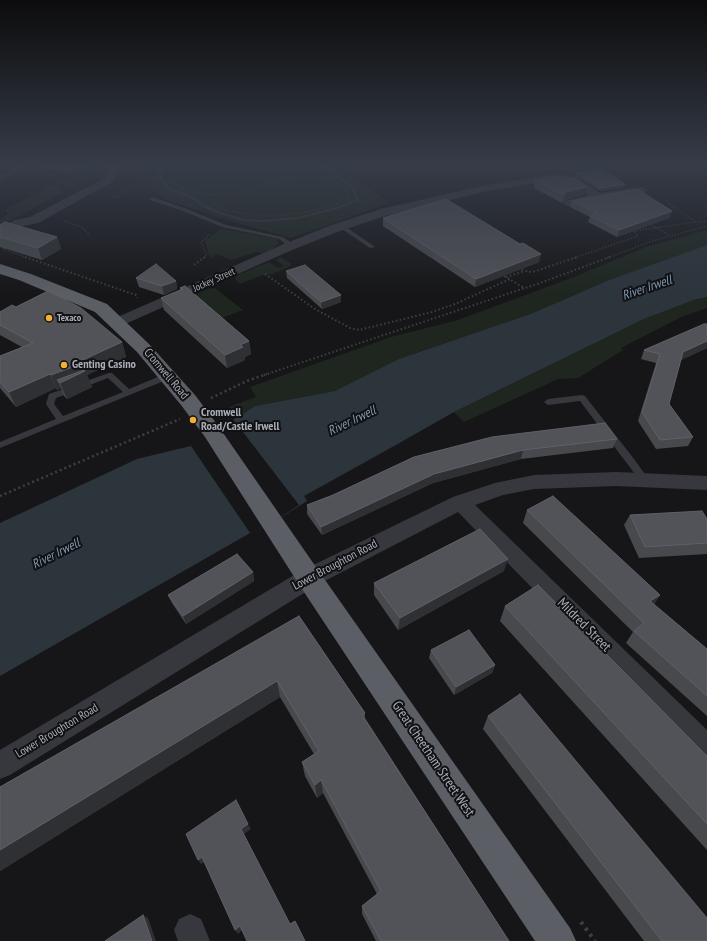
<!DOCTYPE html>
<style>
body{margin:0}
canvas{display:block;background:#161618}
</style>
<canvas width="707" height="941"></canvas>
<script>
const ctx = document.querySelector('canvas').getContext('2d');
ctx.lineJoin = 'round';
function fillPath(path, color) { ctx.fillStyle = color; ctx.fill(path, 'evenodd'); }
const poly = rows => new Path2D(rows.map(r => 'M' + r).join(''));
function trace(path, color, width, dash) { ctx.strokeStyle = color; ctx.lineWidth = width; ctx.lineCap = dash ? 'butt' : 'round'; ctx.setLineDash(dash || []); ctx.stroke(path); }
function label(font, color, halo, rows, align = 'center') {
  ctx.font = font + ' "PT Sans Narrow",sans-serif'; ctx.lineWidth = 4; ctx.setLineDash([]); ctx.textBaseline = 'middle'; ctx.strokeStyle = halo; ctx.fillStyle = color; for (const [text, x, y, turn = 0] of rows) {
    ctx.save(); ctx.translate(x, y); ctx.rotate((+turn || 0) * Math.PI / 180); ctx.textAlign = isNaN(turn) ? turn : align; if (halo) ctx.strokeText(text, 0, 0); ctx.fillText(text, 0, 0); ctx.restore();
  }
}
fillPath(poly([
 [137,164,337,164,389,203,291,238,227,220,166,200,145,183,137,168],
 [99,172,68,190,62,183,87,173],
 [56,186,59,186,64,192,0,226,0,220,5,217,11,208],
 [221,229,277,239,279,243,271,250,262,253,256,252,231,260,217,254,210,258,205,241],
 [707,230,707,245,609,280,533,313,399,359,335,391,255,406,237,417,229,407,256,397,250,387,391,337,458,320,574,277,646,247],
 [281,257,290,263,291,266,272,274,262,275,240,284,236,280,235,277,238,275,269,262,278,268,284,266,276,260],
 [215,288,243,310,214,321,188,298,207,289],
 [707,297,707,308,681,317,621,348,623,350,578,378,558,379,464,422,454,412,644,319,694,300]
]), '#1e261f');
fillPath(poly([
 [707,245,707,297,694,300,644,319,454,412,394,446,304,496,307,501,272,523,250,533,0,676,0,523,137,459,191,446,255,406,335,391,399,359,533,313,609,280]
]), '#2c353c');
fillPath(poly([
 [233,419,299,505,272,523,250,533,191,446]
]), '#161618');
fillPath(poly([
 [157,164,160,164,163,178,170,188,191,195,205,205,224,213,244,219,262,220,298,217,336,207,356,199,352,190,335,175,313,164,316,164,326,167,337,173,354,188,360,199,338,209,298,219,262,222,244,221,222,215,203,207,189,197,168,190,159,178,157,164]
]), '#2c353c');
trace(poly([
 [176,164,171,173,175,184,184,190,204,195,222,209,245,214,266,216,296,214,333,206,346,199,348,193,334,181,311,172,309,167,296,164],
 [127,169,144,164,175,164],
 [587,170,625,165,658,164],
 [316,174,337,169],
 [137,181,139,190,143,191],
 [183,195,196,194],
 [205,195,237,193,311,172],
 [109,198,119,196,137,181,144,164],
 [346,199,362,202],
 [667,200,669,204,696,222,707,221],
 [7,211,9,208,67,180,90,172],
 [64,221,82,227,90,235],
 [649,223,670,236],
 [634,231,696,222],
 [4,248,2,249,28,258],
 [203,258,207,255,201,242,211,234],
 [574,258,638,236,634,231],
 [607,258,652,241,707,226]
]), '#3d3f44', 1.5, [1, 2]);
trace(poly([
 [25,257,136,295,137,298],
 [194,265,205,257],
 [518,268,529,272,536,271,577,257],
 [265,274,315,309,350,328,359,330,432,312,455,304,510,279],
 [501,274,524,288],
 [506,277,524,271],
 [264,375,540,283,610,257]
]), '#3d3f44', 2, [1.5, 2.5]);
trace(poly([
 [211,398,247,381,267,374],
 [0,496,180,419]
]), '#3d3f44', 2.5, [2, 3]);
trace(poly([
 [581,922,595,941]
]), '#3d3f44', 4, [3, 4.5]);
fillPath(poly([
 [25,164,30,164,25,169,0,180,0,176,25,164],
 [152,197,187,209,226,225,283,237,289,241,291,247,286,248,284,243,279,239,222,227,183,211,150,200,149,199,152,197],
 [339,225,343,225,375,247,370,248,339,227,339,225],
 [109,373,112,373,129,389,165,374,168,374,172,376,171,378,0,448,0,442,56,419,46,404,49,394,109,373],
 [108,378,123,392,63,416,54,404,56,398,108,378],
 [582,395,585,396,634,459,649,480,647,482,641,482,580,401,548,405,544,402,548,399,582,395]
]), '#37383d');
fillPath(poly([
 [105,164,115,164,118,170,114,181,38,223,23,226,0,237,0,228,15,220,30,217,105,178,108,170,105,164],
 [548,175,560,175,580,179,600,193,642,187,648,190,642,193,579,203,569,206,565,205,563,203,565,201,588,195,573,184,548,181,487,191,385,216,337,232,292,250,123,325,118,326,113,325,111,322,113,319,284,244,329,226,381,209,487,185,548,175],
 [616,472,707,476,707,490,616,486,534,489,503,495,475,505,707,730,707,762,698,758,458,512,317,585,10,775,0,779,0,750,301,571,453,497,495,483,534,475,616,472],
 [190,914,201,919,210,941,178,941,174,930,179,919,190,914]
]), '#37383d');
fillPath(poly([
 [0,264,31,274,107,304,149,344,195,395,219,427,318,570,570,928,576,941,535,941,300,586,205,437,181,405,137,352,95,312,19,280,0,274,0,264]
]), '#5b5e65');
fillPath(poly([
 [31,164,96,164,81,171,78,171,71,174,31,165],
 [576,173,625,184,624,188,600,191,581,178,575,177],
 [535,181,585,194,565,200,562,203,534,188],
 [572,201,672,211,669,218,617,237,588,222,590,217,570,207],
 [383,218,539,262,475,287,383,226],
 [0,237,57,237,61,249,42,260,0,247],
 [286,271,341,302,322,309,287,278],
 [136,278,176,281,177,289,164,295,139,287],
 [185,286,249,341,251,354,245,357,245,360,227,368,164,310,161,298,180,291,180,288],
 [16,307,122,342,126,357,87,375,92,387,67,399,64,396,61,388,57,390,56,388,16,407,0,388,0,356,22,347,0,335,0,312],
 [707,324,707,348,681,360,669,404,693,437,688,446,656,449,638,421,656,363,641,359,644,350],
 [617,439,613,448,521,459,433,483,322,535,307,514,307,505,333,495,414,457],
 [527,510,660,595,654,604,707,649,707,716,626,643,633,632,523,523],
 [630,515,707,519,707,554,639,558,624,525],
 [504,571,398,630,374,595,374,583],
 [253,572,254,581,186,624,172,603,168,595],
 [505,606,707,756,707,850,500,621],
 [299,616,365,713,365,718,509,941,376,941,362,914,362,906,377,894,323,793,317,798,305,776,302,762,314,754,280,697,0,871,0,787],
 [431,650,495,665,492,673,454,695,429,658],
 [488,716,707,941,644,941,483,729]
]), '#47494d');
fillPath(poly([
 [83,164,96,164,81,171,79,165],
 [77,165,78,171,71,174,69,169],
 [625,184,624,188,600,191,601,188],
 [587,187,585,194,565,200,562,203,564,195,566,192],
 [672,211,669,218,617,237,619,230],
 [57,237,61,249,42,260,38,248],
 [541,254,539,262,475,287,476,279],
 [176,281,177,289,164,295,162,286],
 [341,295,341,302,322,309,321,302],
 [249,341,251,354,245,357,245,360,227,368,225,355,240,345],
 [707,341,707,348,679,361,683,352],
 [122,342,126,357,87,375,92,387,67,399,60,383,57,380,61,388,57,390,51,375],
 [50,374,56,388,16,407,9,392],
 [523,450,521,459,433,483,322,535,321,527,434,474],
 [508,559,504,571,398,630,400,618],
 [253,572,254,581,186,624,183,616],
 [660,595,653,606,650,601],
 [495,665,492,673,454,695,456,687],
 [277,681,280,697,0,871,0,850],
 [321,780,323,793,317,798,315,785],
 [248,824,251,829,244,834,241,829],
 [202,857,205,862,201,864,198,860],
 [143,915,148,918,156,941,152,941],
 [240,926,243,929,238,934,235,930]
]), '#2f3033');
const building = poly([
 [49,164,83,164,79,165,77,165,69,169,49,164],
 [601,169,625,184,601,188,582,174,576,173,601,169],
 [553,176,574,178,587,187,566,192,564,195,535,181,553,176],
 [637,189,672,211,619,230,590,216,597,213,572,201,637,189],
 [446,199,520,244,523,243,541,254,476,279,383,218,446,199],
 [5,222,57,237,38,248,0,237,0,225,5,222],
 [156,264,176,281,162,286,136,278,156,264],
 [305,265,341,295,321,302,286,271,305,265],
 [185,286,249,341,240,345,243,347,225,355,161,298,183,289,180,288,185,286],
 [48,291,81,308,122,342,76,363,78,365,51,375,50,374,9,392,0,382,0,356,33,343,0,325,0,312,12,305,16,307,48,291],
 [704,324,707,324,707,341,683,352,669,404,693,437,660,440,642,412,660,354,644,350,704,324],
 [84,370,85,371,60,383,57,380,84,370],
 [605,423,617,439,523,450,434,474,321,527,307,505,333,495,414,457,492,437,605,423],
 [553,496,660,595,650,601,707,649,707,696,634,631,644,623,527,510,553,496],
 [702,511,707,519,707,543,645,547,630,515,702,511],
 [480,529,508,559,400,618,374,583,480,529],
 [237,554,253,572,183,616,168,595,237,554],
 [538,585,707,756,707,824,505,606,538,585],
 [299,616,365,713,362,715,509,941,381,941,362,906,381,891,321,780,315,785,302,762,319,751,277,681,0,850,0,787,299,616],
 [469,630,495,665,456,687,431,650,469,630],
 [520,694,707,918,707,941,662,941,488,716,520,694],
 [236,800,248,824,241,829,290,924,295,921,305,941,247,941,240,926,235,930,202,857,198,860,186,834,236,800],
 [143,915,152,941,105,941,143,915]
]);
fillPath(building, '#525359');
trace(building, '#5f6168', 1);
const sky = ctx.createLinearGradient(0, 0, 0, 295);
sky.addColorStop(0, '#0c0c0d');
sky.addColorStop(0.56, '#363c48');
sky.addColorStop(1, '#363c4800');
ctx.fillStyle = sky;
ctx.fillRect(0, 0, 707, 295);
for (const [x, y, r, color] of [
 [49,318,4,"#f2b134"],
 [64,365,4,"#f2b134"],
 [193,420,4,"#f2b134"]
]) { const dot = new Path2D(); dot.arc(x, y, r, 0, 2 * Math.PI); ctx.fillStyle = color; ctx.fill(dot); trace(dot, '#111113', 1.5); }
label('10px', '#a8adb8', '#111113', [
 ["Jockey Street",214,280,-24]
]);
label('bold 10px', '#a8adb8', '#111113', [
 ["Texaco",57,318]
], 'left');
label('bold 12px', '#a8adb8', '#111113', [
 ["Genting Casino",72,365],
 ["Cromwell",201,413],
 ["Road/Castle Irwell",201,427]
], 'left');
label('12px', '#a8adb8', '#111113', [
 ["Cromwell Road",166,374,50],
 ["Lower Broughton Road",335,565,-28],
 ["Lower Broughton Road",57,731,-31]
]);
label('italic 13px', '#7f9bb3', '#111113', [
 ["River Irwell",647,288,-19],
 ["River Irwell",352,421,-26],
 ["River Irwell",56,554,-27]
]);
label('14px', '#a8adb8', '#111113', [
 ["Mildred Street",584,625,45],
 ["Great Cheetham Street West",433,759,56]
]);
</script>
